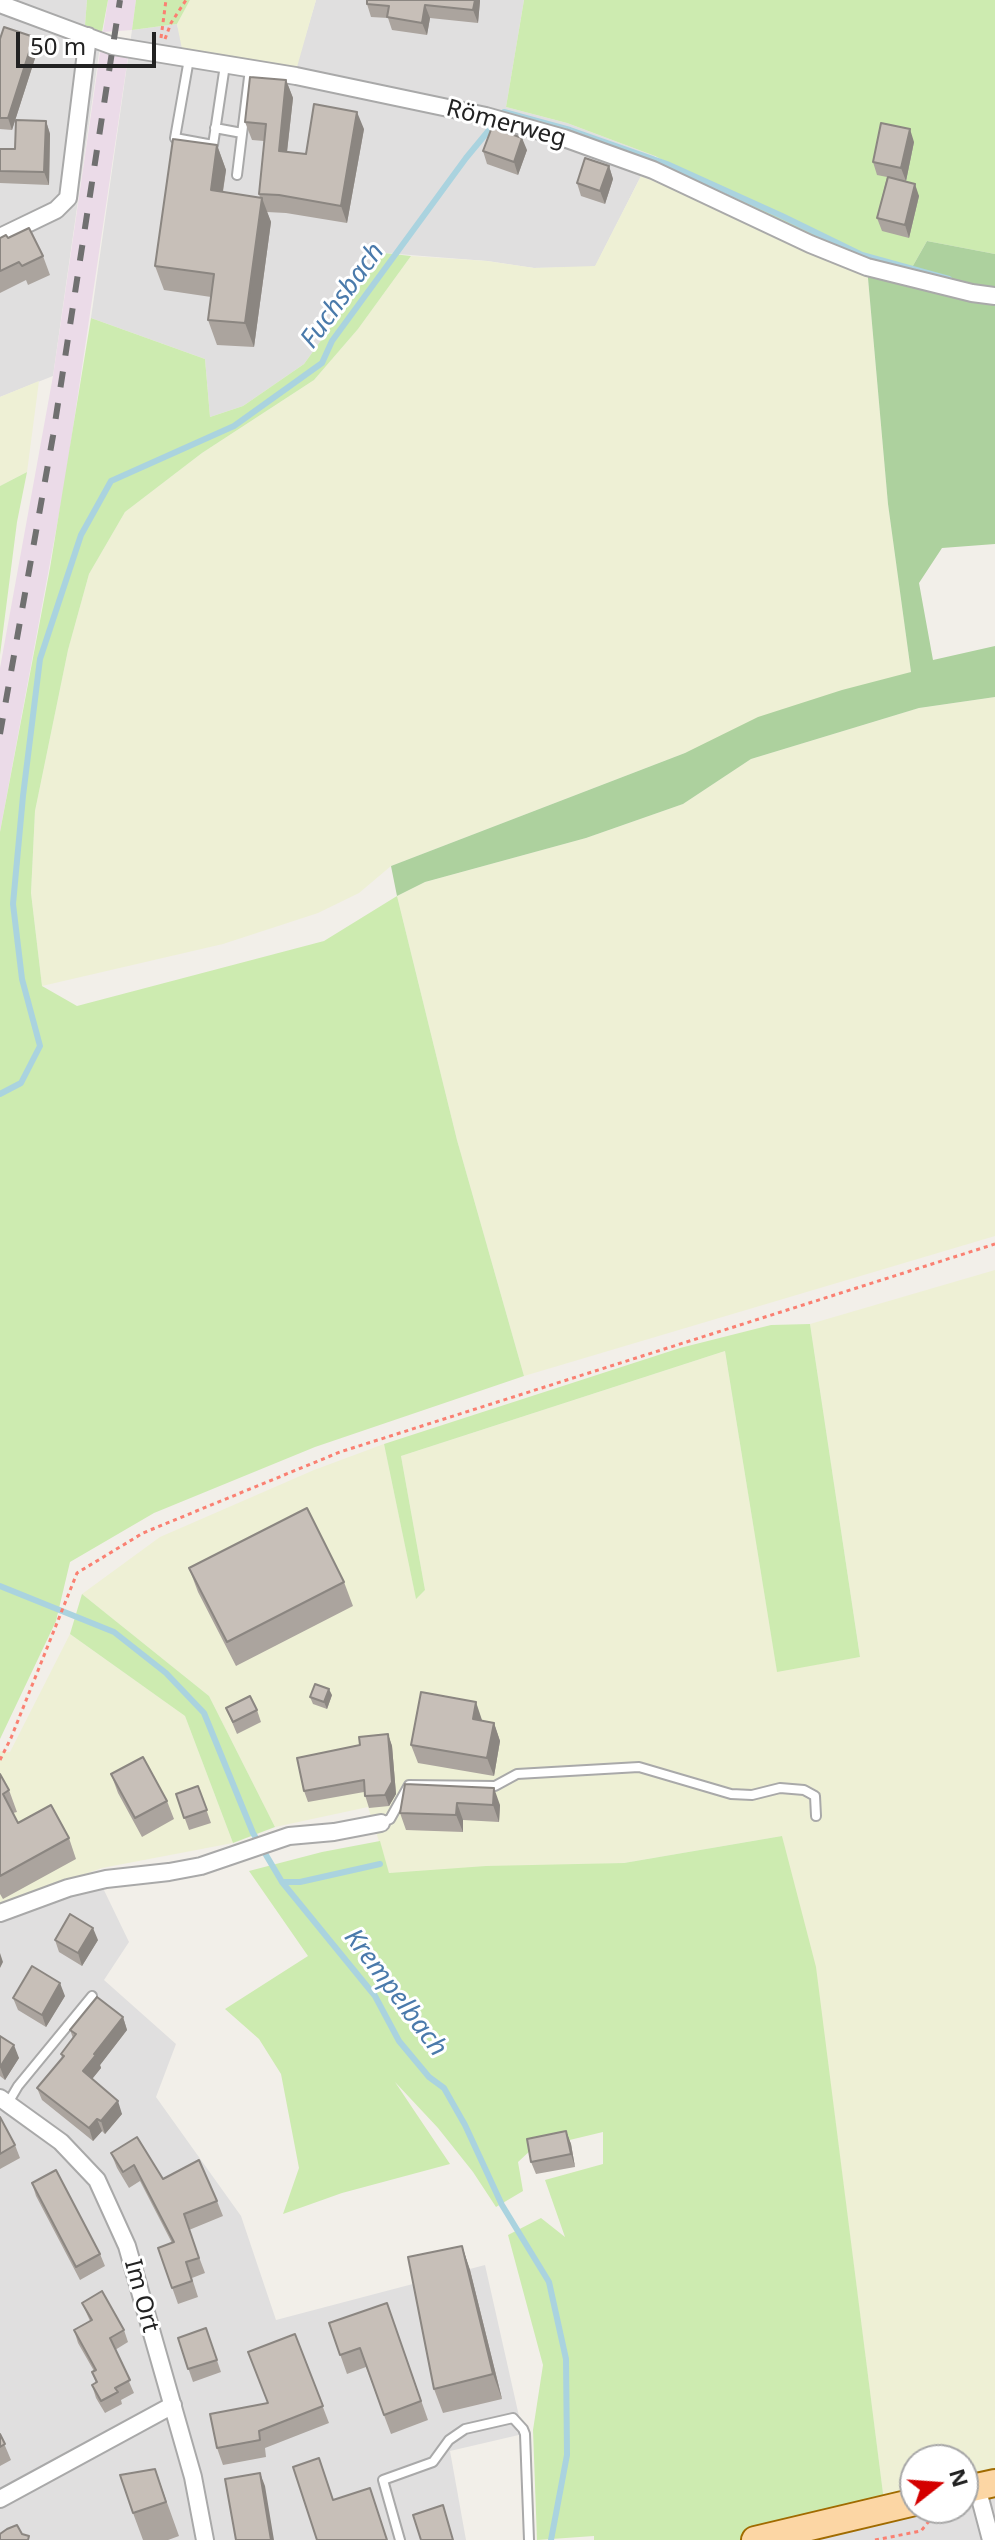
<!DOCTYPE html>
<meta charset="utf-8">
<style>
body{margin:0}
#map{position:relative;width:995px;height:2540px;overflow:hidden;background:#f2efe9;font-family:"Noto Sans",sans-serif}
canvas{display:block}
.north{position:absolute;left:899px;top:2444px;width:80px;height:80px;box-sizing:border-box;background:#fff;border:2px solid #a7a7a7;border-radius:50%;rotate:73deg;font-size:22px;font-weight:700;line-height:32px;text-align:center;color:#222}
.north::after{content:'';display:block;margin:auto;width:28px;height:36px;background:#d40000;clip-path:polygon(50% 0,100% 100%,50% 72%,0 100%)}
.scale{position:absolute;left:16px;top:32px;width:140px;height:36px;box-sizing:border-box;border:4px solid #222;border-top:0;padding-left:10px;font-size:24px;line-height:28px;white-space:nowrap;color:#222;-webkit-text-stroke:6px #fff;paint-order:stroke}
</style>
<div id="map">
<canvas width="995" height="2540"></canvas>
<div class="north">N</div>
<div class="scale">50 m</div>
</div>
<script>
const ctx = document.querySelector('canvas').getContext('2d');
ctx.lineJoin = 'round';
function fillPath(path, color) { ctx.fillStyle = color; ctx.fill(path, 'evenodd'); }
const poly = rows => new Path2D(rows.map(r => 'M' + r).join(''));
function trace(path, color, width, dash) { ctx.strokeStyle = color; ctx.lineWidth = width; ctx.lineCap = dash ? 'butt' : 'round'; ctx.setLineDash(dash || []); ctx.stroke(path); }
function label(font, color, halo, rows, align = 'center') {
  ctx.font = font + ' "Noto Sans",sans-serif'; ctx.lineWidth = 6; ctx.setLineDash([]); ctx.textBaseline = 'middle'; ctx.strokeStyle = halo; ctx.fillStyle = color; for (const [text, x, y, turn = 0] of rows) {
    ctx.save(); ctx.translate(x, y); ctx.rotate((+turn || 0) * Math.PI / 180); ctx.textAlign = isNaN(turn) ? turn : align; if (halo) ctx.strokeText(text, 0, 0); ctx.fillText(text, 0, 0); ctx.restore();
  }
}
fillPath(poly([
 [0,0,87,0,85,25,102,32,53,376,0,397],
 [316,0,524,0,506,107,567,123,655,156,641,176,595,267,534,268,487,261,384,253,304,364,243,406,210,417,205,359,91,318,132,30,177,24,183,49,296,67],
 [102,1886,129,1942,104,1980,176,2044,156,2097,241,2216,276,2320,485,2265,523,2434,450,2451,466,2540,0,2540,0,1918],
 [995,2483,995,2540,755,2540,915,2508,963,2508,963,2490]
]), '#e0dfdf');
fillPath(poly([
 [108,0,136,0,132,30,103,32],
 [100,52,128,57,65,482,0,832,0,668,53,376]
]), '#ebdbe8');
fillPath(poly([
 [190,0,316,0,297,67,182,49,177,24],
 [641,176,867,267,888,504,911,672,685,753,391,866,359,893,318,913,223,944,42,986,31,893,35,811,68,650,89,574,125,512,202,453,314,380,358,329,411,256,487,261,534,268,595,266],
 [39,381,27,472,0,486,0,397],
 [995,697,995,1236,524,1376,457,1140,397,896,425,882,586,838,683,804,751,759,919,708],
 [995,1270,995,2483,963,2490,963,2460,915,2460,915,2502,885,2509,829,2074,782,1836,624,1863,389,1873,368,1807,275,1827,209,1696,82,1594,160,1537,314,1470,384,1444,416,1598,425,1590,401,1456,725,1351,777,1671,860,1657,810,1324],
 [70,1634,185,1716,233,1843,102,1868,0,1904,0,1751,10,1752]
]), '#eef0d5');
fillPath(poly([
 [87,0,108,0,102,32,85,25],
 [136,0,190,0,177,24,132,30],
 [524,0,995,0,995,254,927,241,906,278,867,267,655,156,567,123,506,107],
 [384,253,411,256,358,329,314,380,202,453,125,512,89,574,68,650,35,811,31,893,42,986,77,1006,324,941,397,896,457,1140,524,1376,315,1447,154,1513,70,1562,56,1621,0,1739,0,832,50,568,91,318,205,359,210,417,243,406,304,364],
 [27,472,17,522,0,655,0,486],
 [810,1324,860,1657,777,1672,725,1351,401,1456,425,1590,416,1599,384,1444,680,1348,771,1325],
 [82,1594,209,1696,275,1827,233,1843,185,1716,70,1634],
 [782,1836,816,1967,885,2509,755,2540,594,2540,594,2536,537,2540,533,2430,543,2365,508,2235,541,2218,565,2237,545,2180,603,2164,603,2132,532,2149,518,2162,523,2191,496,2207,473,2172,438,2128,395,2082,450,2164,342,2193,283,2214,299,2168,281,2074,259,2039,225,2009,308,1956,249,1871,322,1852,380,1841,389,1873,486,1866,624,1863]
]), '#cdebb0');
fillPath(poly([
 [927,241,995,254,995,544,942,548,919,583,933,660,995,646,995,697,919,708,751,759,683,804,586,838,425,882,397,896,391,866,685,753,758,717,842,690,911,672,888,504,867,267,906,278]
]), '#add19e');
trace(poly([
 [0,1094,21,1083,40,1046,22,979,13,904,23,796,40,659,81,535,111,481,234,426,322,363,332,341,466,158,504,112,570,130,667,164,782,216,862,255,949,279],
 [0,1586,114,1632,166,1673,204,1713,253,1833,282,1882,375,1996,399,2041,429,2077,444,2088,465,2125,502,2205,549,2282,566,2359,567,2455,551,2540],
 [282,1882,300,1882,380,1864]
]), '#aad3df', 6);
const lane = poly([
 [189,59,175,138,213,145,225,65],
 [215,128,242,133],
 [237,175,250,69],
 [381,1823,390,1819,409,1785,495,1786,517,1774,639,1767,731,1794,752,1795,780,1788,804,1790,815,1796,816,1816],
 [8,2103,18,2086,92,1996],
 [400,2540,383,2480,433,2462,449,2440,465,2429,513,2418,523,2429,525,2434,529,2540]
]);
const street = poly([
 [0,4,113,46,296,76,486,116,564,138,653,170,810,244,867,267,972,293,995,296],
 [0,237,56,210,68,198,88,36],
 [0,1913,68,1888,106,1879,169,1872,201,1866,289,1836,334,1832,381,1823],
 [0,2098,61,2142,97,2180,127,2246,193,2477,205,2540],
 [977,2487,991,2540],
 [0,2499,173,2405]
]);
const primary = poly([
 [963,2490,995,2483],
 [755,2540,915,2502]
]);
trace(lane, '#a9a9a9', 12);
trace(street, '#a9a9a9', 20);
trace(primary, '#a06b00', 30);
trace(poly([
 [161,38,166,0],
 [165,39,171,23,186,0],
 [0,1760,11,1738,77,1573,143,1533,340,1452,995,1244],
 [875,2540,921,2531,934,2515,956,2511]
]), '#fa8072', 3, [4, 4]);
trace(lane, '#fff', 8);
trace(street, '#fff', 16);
trace(primary, '#fcd6a4', 26);
trace(poly([
 [0,734,53,436,120,0]
]), '#707070', 6, [16, 16]);
fillPath(poly([
 [480,1,478,23,430,18,427,35,392,30,388,18,371,17,367,4],
 [0,39,38,49,12,130,0,129],
 [286,80,293,98,287,152,306,154,364,129,347,223,286,213,267,212,271,222,254,347,217,345,208,320,211,297,164,290,155,266,217,145,226,170,223,192,260,198,259,194,264,141,252,140,245,122],
 [46,121,50,134,49,185,0,183,0,149,15,149],
 [914,142,906,181,919,196,909,238,882,231,877,218,887,177,877,175,873,162],
 [527,150,518,175,487,164,483,151],
 [609,166,613,179,605,204,581,196,577,183],
 [0,238,8,238,43,256,50,275,28,285,26,280,0,293],
 [189,1568,344,1582,353,1606,236,1666,198,1592],
 [332,1695,327,1709,313,1704,310,1697],
 [226,1708,257,1710,261,1722,237,1734],
 [482,1721,494,1723,500,1741,494,1776,418,1763,411,1745],
 [388,1734,392,1746,396,1794,389,1806,369,1808,364,1792,308,1802,304,1791,360,1745],
 [0,1774,9,1790,17,1812,13,1813,18,1823,69,1838,76,1859,3,1899,0,1894],
 [111,1774,167,1801,174,1819,142,1837,118,1793],
 [405,1784,500,1805,499,1822,463,1820,463,1832,406,1830,400,1813],
 [198,1786,211,1823,189,1830,176,1794],
 [55,1940,98,1940,82,1966,59,1952],
 [65,1996,46,2027,18,2010,13,1998],
 [123,2017,127,2030,100,2065,101,2068,92,2079,122,2114,105,2134,102,2131,93,2141,42,2100,37,2088,62,2058,61,2054,73,2038,70,2030],
 [0,2036,19,2058,5,2080,0,2076],
 [0,2117,15,2145,20,2158,0,2169],
 [566,2131,571,2144,575,2167,536,2174,531,2162],
 [111,2153,163,2179,217,2201,223,2216,189,2230,205,2273,192,2278,198,2297,178,2304,158,2248,172,2243,140,2181,129,2188,117,2168],
 [32,2183,100,2254,105,2266,80,2280,36,2196],
 [462,2246,470,2270,502,2399,443,2413,434,2389],
 [82,2303,124,2330,128,2342,115,2350,134,2393,121,2400,122,2404,105,2413,96,2398,92,2385,96,2383,92,2372,94,2371,78,2343,74,2330,90,2321],
 [387,2303,428,2420,391,2434,366,2367,347,2374,329,2323],
 [206,2328,221,2372,193,2382,178,2338],
 [295,2334,329,2423,265,2448,266,2457,223,2465,217,2448,268,2403],
 [0,2434,11,2460,0,2466],
 [155,2469,179,2536,168,2540,143,2540,133,2513]
]), '#aba49e');
fillPath(poly([
 [475,0,480,0,480,1,478,23,473,10],
 [425,5,430,18,427,35,422,23],
 [34,37,38,49,12,130,8,118],
 [286,80,293,98,285,169,279,151],
 [357,112,364,129,347,223,341,206],
 [46,121,50,134,49,185,44,172],
 [910,129,914,142,906,181,901,168],
 [522,138,527,150,518,175,514,162],
 [217,145,226,170,219,215,211,190],
 [609,166,613,179,605,204,600,191],
 [915,184,919,196,909,238,905,225],
 [262,198,271,222,254,347,245,323],
 [329,1689,332,1695,327,1709,324,1702],
 [476,1702,482,1720,479,1737,473,1719],
 [494,1723,500,1741,494,1776,487,1758],
 [388,1734,392,1746,396,1794,389,1806,385,1795],
 [494,1788,500,1805,499,1822,493,1805],
 [457,1803,463,1820,463,1832,456,1815],
 [93,1928,98,1940,82,1966,78,1953],
 [0,1953,3,1962,0,1968],
 [60,1983,65,1996,46,2027,42,2015],
 [123,2017,127,2030,100,2065,101,2068,88,2084,83,2071,94,2054],
 [14,2045,19,2058,5,2080,0,2067],
 [118,2101,122,2114,105,2134,101,2121],
 [97,2119,102,2131,93,2141,89,2128],
 [566,2131,571,2144,575,2167,571,2154],
 [462,2246,470,2270,502,2399,493,2374],
 [260,2473,265,2486,274,2540,271,2540]
]), '#8b8681');
const building = poly([
 [367,0,475,0,473,10,425,5,422,23,387,17,389,6,367,4,367,0],
 [4,27,34,37,8,118,0,118,0,39,4,27],
 [250,77,286,80,279,151,306,154,314,104,357,112,341,206,279,195,259,194,266,124,245,122,250,77],
 [16,120,46,121,44,172,0,171,0,149,15,149,16,120],
 [881,123,910,129,901,168,873,162,881,123],
 [492,127,522,138,514,162,483,151,492,127],
 [173,139,217,145,211,190,262,198,245,323,208,320,214,274,155,266,173,139],
 [585,158,609,166,600,191,577,183,585,158],
 [888,177,915,184,905,225,877,218,888,177],
 [29,228,43,256,22,266,19,262,0,271,0,238,6,235,8,238,29,228],
 [307,1508,344,1582,227,1642,189,1568,307,1508],
 [315,1684,329,1689,324,1702,310,1697,315,1684],
 [421,1692,476,1702,473,1719,494,1723,487,1758,411,1745,421,1692],
 [250,1696,257,1710,233,1722,226,1708,250,1696],
 [388,1734,392,1782,385,1795,365,1796,364,1780,304,1791,297,1758,360,1745,359,1737,388,1734],
 [143,1757,167,1801,135,1818,111,1774,143,1757],
 [0,1774,9,1790,3,1794,18,1823,51,1805,69,1838,0,1876,0,1774],
 [405,1784,494,1788,493,1805,457,1803,456,1815,400,1813,405,1784],
 [198,1786,207,1810,184,1818,176,1794,198,1786],
 [70,1914,93,1928,78,1953,55,1940,70,1914],
 [32,1966,60,1983,42,2015,13,1998,32,1966],
 [97,1997,123,2017,94,2054,96,2055,83,2071,118,2101,101,2121,97,2119,89,2128,37,2088,64,2056,61,2054,76,2034,70,2030,97,1997],
 [0,2036,14,2045,0,2067,0,2036],
 [0,2117,15,2145,0,2154,0,2117],
 [566,2131,571,2154,531,2162,527,2139,566,2131],
 [137,2137,163,2179,199,2160,217,2201,184,2214,199,2258,186,2262,192,2281,172,2288,158,2248,174,2242,134,2165,123,2172,111,2153,137,2137],
 [56,2170,100,2254,76,2267,32,2183,56,2170],
 [462,2246,493,2374,434,2389,408,2257,462,2246],
 [102,2291,124,2330,110,2338,130,2380,115,2388,118,2392,101,2401,92,2385,97,2382,92,2372,96,2370,74,2330,92,2320,82,2303,102,2291],
 [387,2303,421,2401,384,2415,360,2348,340,2355,329,2323,387,2303],
 [206,2328,217,2360,188,2369,178,2338,206,2328],
 [295,2334,323,2406,259,2431,260,2440,217,2448,210,2414,268,2403,248,2352,295,2334],
 [0,2434,5,2444,0,2447,0,2434],
 [319,2458,333,2500,370,2488,387,2540,317,2540,293,2467,319,2458],
 [155,2469,166,2502,133,2513,120,2475,155,2469],
 [260,2473,271,2540,236,2540,225,2479,260,2473],
 [443,2505,453,2540,421,2540,413,2515,443,2505],
 [17,2525,22,2534,29,2536,28,2540,0,2540,0,2534,7,2529,17,2525]
]);
fillPath(building, '#c7bfb8');
trace(building, '#8b8681', 2);
label('24px', '#222', '#fff', [
 ["Römerweg",506,124,15],
 ["Im Ort",141,2296,75]
]);
label('italic 26px', '#4a7aab', '#fff', [
 ["Fuchsbach",343,296,-54],
 ["Krempelbach",395,1993,53]
]);
</script>
